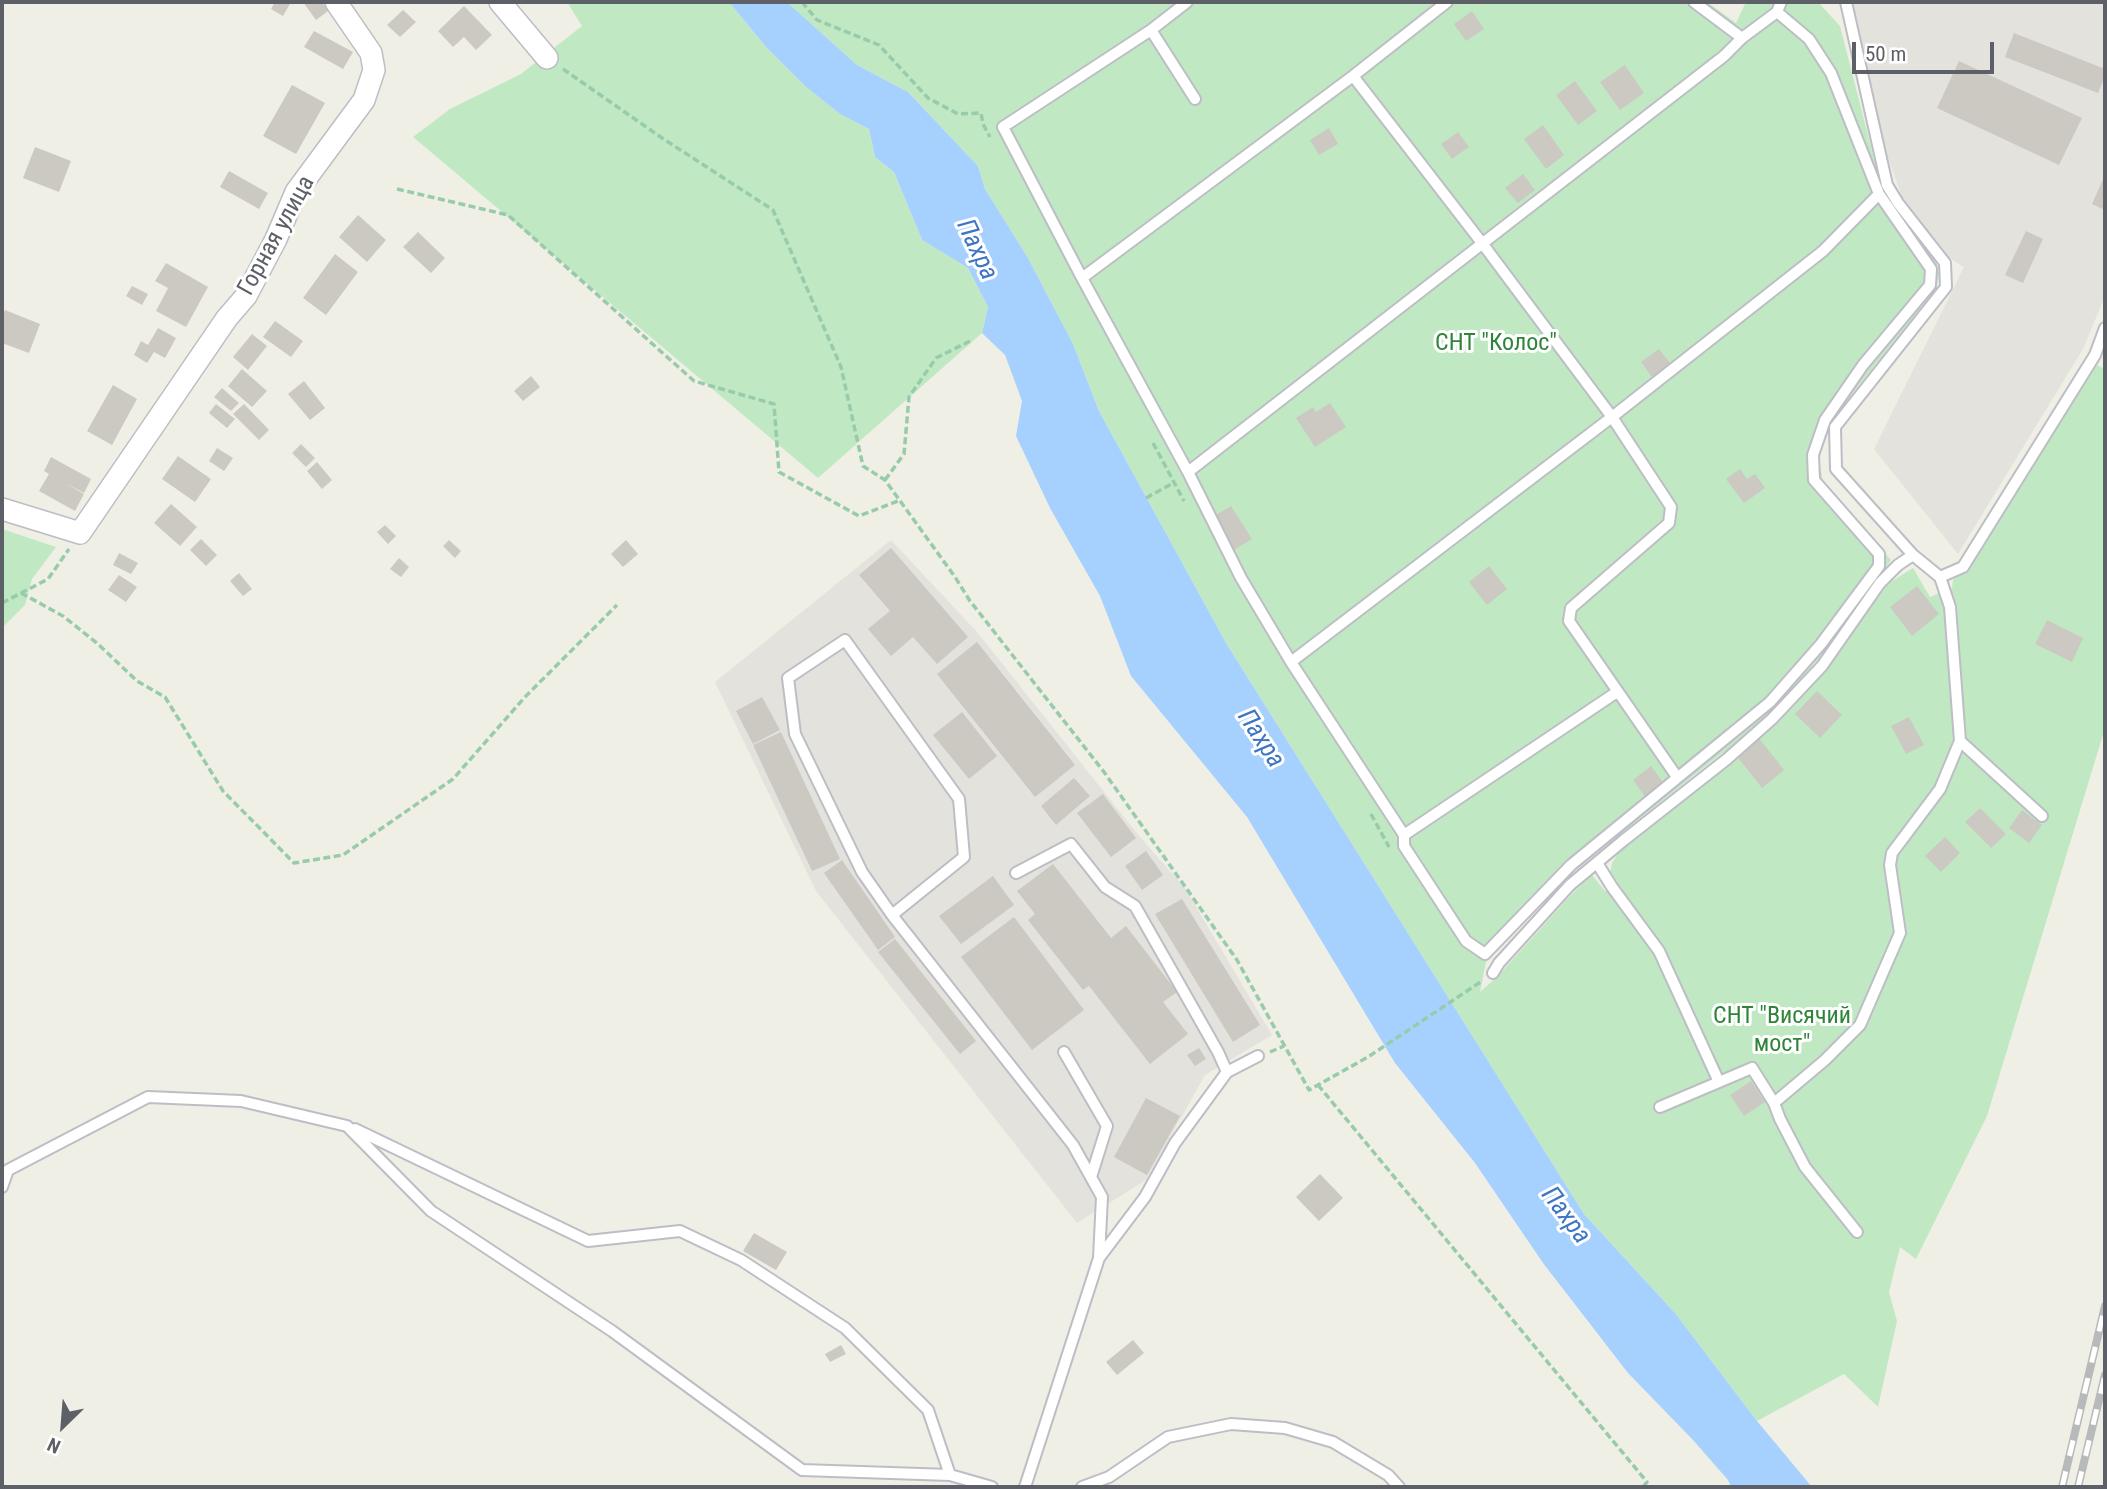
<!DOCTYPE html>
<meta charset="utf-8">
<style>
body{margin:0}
#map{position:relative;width:2107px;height:1489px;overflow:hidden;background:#f0efe5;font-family:"Roboto Condensed",sans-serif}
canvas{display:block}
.frame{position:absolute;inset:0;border:4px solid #5d6067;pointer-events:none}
.north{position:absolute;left:28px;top:1391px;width:70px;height:70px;-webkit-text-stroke:5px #fff;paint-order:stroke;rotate:205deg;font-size:19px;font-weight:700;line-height:28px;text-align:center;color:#5d6067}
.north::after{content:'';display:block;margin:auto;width:24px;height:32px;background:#5d6067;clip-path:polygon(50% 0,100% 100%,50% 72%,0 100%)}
.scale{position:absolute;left:1852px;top:42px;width:142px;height:32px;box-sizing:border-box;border:4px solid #5d6067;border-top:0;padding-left:9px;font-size:21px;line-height:24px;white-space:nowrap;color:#5d6067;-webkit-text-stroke:5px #fff;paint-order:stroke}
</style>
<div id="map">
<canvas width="2107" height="1489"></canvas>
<div class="frame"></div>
<div class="north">N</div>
<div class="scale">50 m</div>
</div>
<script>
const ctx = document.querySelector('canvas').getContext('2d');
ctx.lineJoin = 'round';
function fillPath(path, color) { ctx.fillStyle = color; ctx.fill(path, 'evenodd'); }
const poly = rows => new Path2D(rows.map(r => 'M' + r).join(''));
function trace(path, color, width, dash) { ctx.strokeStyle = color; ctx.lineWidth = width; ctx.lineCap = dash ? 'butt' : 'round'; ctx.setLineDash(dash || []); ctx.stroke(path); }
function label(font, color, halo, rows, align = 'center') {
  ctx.font = font + ' "Roboto Condensed",sans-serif'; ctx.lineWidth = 6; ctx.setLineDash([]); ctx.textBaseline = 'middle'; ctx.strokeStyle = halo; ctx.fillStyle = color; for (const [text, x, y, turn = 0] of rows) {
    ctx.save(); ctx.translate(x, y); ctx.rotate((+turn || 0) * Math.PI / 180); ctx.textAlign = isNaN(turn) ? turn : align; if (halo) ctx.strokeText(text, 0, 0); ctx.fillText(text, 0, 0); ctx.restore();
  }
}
fillPath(poly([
 [1851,2,2105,2,2105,296,2083,349,1958,554,1874,449,1964,267,1917,239,1861,82],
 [891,540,977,632,1140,837,1185,888,1272,1035,1205,1075,1146,1180,1077,1223,816,891,715,682]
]), '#e4e2dd');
fillPath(poly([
 [567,2,729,2,766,47,806,87,840,114,869,129,875,157,894,172,922,240,968,268,988,307,982,333,818,478,413,137,450,109,521,74,582,26],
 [787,2,1707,2,1736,23,1746,2,1818,2,1840,26,1881,186,1936,262,1939,274,1936,289,1831,420,1819,459,1823,483,1891,560,1820,657,1778,705,1762,719,1827,668,1889,583,1913,568,1930,597,1952,588,1953,580,1969,566,2097,365,2105,369,2105,728,1987,1116,1916,1259,1900,1247,1889,1292,1897,1321,1878,1407,1844,1374,1757,1421,1675,1313,1584,1214,1226,643,1099,411,1073,344,1028,258,985,189,978,166,908,92,857,65],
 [1726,750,1619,852,1612,863,1610,873,1618,883,1605,891,1592,875,1570,896,1497,977,1480,992,1486,962,1576,869],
 [2,529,56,547,32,579,25,605,2,628]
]), '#c0e9c3');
fillPath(poly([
 [729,2,787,2,857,65,908,92,978,166,985,189,1028,258,1073,344,1099,411,1226,643,1584,1214,1675,1313,1757,1421,1812,1487,1731,1487,1728,1480,1693,1440,1628,1373,1543,1263,1475,1163,1395,1063,1247,817,1131,676,1100,596,1050,508,1016,436,1022,401,1005,355,982,333,988,307,968,268,922,240,894,172,875,157,869,129,840,114,806,87,766,47]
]), '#a6d1ff');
fillPath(poly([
 [275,2,291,2,283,16,271,9],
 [303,2,322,2,328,11,316,20],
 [464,6,492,35,476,50,464,37,453,47,438,31],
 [403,10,416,22,400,37,387,25],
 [1472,11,1484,29,1466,41,1454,24],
 [314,31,353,52,343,69,304,47],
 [2014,33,2105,69,2105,76,2098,93,2005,57],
 [1959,61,2082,118,2059,165,1937,108],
 [1625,65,1644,93,1620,110,1600,82],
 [1575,81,1597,111,1578,125,1556,95],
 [292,85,325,103,296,154,263,136],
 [1543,125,1564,155,1546,169,1524,139],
 [1329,128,1338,144,1319,155,1310,140],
 [1458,132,1469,147,1452,159,1441,144],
 [35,147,71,161,59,192,23,178],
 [229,171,268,193,259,209,220,187],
 [1523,174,1535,190,1518,203,1505,188],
 [2105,175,2105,210,2092,204],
 [358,215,386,240,367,262,339,237],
 [2026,231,2043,239,2023,283,2005,275],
 [418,232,445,258,431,273,403,247],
 [335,254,358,272,326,315,303,298],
 [166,263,208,287,186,327,156,311,168,288,155,281],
 [132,286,148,294,142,305,126,296],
 [5,310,40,324,29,353,2,343,2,318],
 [275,321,303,341,291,357,263,337],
 [158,328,176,338,165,358,154,352,147,363,134,355,141,341,148,345],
 [252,334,267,346,248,370,233,357],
 [1659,349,1671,364,1652,377,1641,362],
 [242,369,267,391,252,407,228,386],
 [531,376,540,387,523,401,514,391],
 [304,381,325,408,310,420,288,394],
 [113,385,137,399,112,445,87,431],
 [222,388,239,403,231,411,214,397],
 [1330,403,1346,427,1315,447,1296,418,1313,407,1316,412],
 [216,404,235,419,227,428,209,413],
 [244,404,269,430,259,440,233,414],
 [301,444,315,458,306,467,292,453],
 [217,448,233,458,224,471,209,461],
 [178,456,211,479,195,502,162,479],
 [51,457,91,479,84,493,65,483,84,494,75,511,39,491,49,474,44,471],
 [317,462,332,480,322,489,307,471],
 [1740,469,1747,479,1755,474,1765,488,1744,503,1726,479],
 [171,504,197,527,180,546,154,523],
 [1231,506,1252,539,1232,551,1211,518],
 [385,525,396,536,388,544,377,532],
 [201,539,217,555,206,566,190,550],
 [449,540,461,551,455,558,443,546],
 [626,540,638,554,623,567,611,554],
 [891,548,968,637,937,664,913,637,891,656,868,629,890,611,859,575],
 [119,553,138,563,131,574,113,565],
 [399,558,409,567,401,577,390,569],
 [1489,566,1507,589,1487,605,1469,582],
 [239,573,252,589,243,596,230,581],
 [119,575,137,587,126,602,108,590],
 [1917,586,1939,614,1912,636,1890,607],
 [2047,620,2083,638,2072,662,2035,644],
 [977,642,1075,765,1035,797,937,674],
 [1817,691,1842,715,1820,738,1795,714],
 [762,697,780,730,753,744,736,711],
 [962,712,997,756,969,779,933,735],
 [1909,717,1924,745,1906,754,1891,726],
 [781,732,840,859,812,871,753,745],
 [1758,737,1784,770,1762,788,1736,755],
 [1651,766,1665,785,1647,799,1633,780],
 [1074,778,1090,796,1056,825,1041,806],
 [1103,794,1136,838,1111,857,1077,813],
 [1980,808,2006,834,1991,848,1965,822],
 [2022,810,2042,825,2029,843,2009,828],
 [1945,837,1960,853,1941,872,1925,856],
 [1146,851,1163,875,1142,890,1125,866],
 [842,860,895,937,878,950,824,873],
 [1053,864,1111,938,1126,926,1177,992,1163,1002,1188,1034,1150,1064,1089,986,1083,990,1028,920,1035,914,1017,891],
 [993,876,1014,905,961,944,939,916],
 [1182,899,1260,1025,1233,1042,1155,914],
 [1014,917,1084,1010,1032,1050,961,957],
 [895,939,976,1041,960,1054,878,952],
 [1199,1048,1206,1059,1195,1066,1187,1055],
 [1751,1081,1765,1102,1744,1116,1730,1095],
 [1146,1098,1180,1116,1147,1175,1114,1157],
 [1320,1174,1343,1198,1319,1221,1296,1197],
 [754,1233,787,1252,776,1270,743,1251],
 [1133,1340,1144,1353,1117,1375,1106,1362],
 [841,1345,846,1354,830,1362,825,1354]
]), '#cbc9c2');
const lane = poly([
 [1187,2,1151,30,1003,127,1082,278,1188,472,1241,578,1291,662,1404,835,1404,846,1466,941,1485,954,1571,865,1770,702,1821,644,1879,566,1879,554,1814,480,1813,455,1825,420,1863,365,1930,285,1931,269,1879,194,1831,73,1809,39,1777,12],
 [1694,2,1742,38],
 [1151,30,1195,99],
 [1353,76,1482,243,1612,417,1671,507,1669,523,1571,608,1569,621,1677,777],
 [1082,278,1353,76,1447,2],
 [1188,472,1724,56,1742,38,1777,12,1781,2],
 [1940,577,1963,567,2095,355,2105,328],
 [1291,662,1612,417,1823,251,1879,194],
 [1960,741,2042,816],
 [1404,835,1617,692],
 [1597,863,1612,887,1659,951,1719,1082,1752,1068,1774,1103,1780,1119,1805,1167,1857,1232],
 [1016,873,1071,844,1105,887,1135,906,1218,1052,1227,1072],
 [892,915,964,857,959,799,845,640,788,678,795,734,862,872,892,915,1073,1145,1102,1197,1099,1258],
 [1493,973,1499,963,1570,885,1624,840,1727,759,1772,719,1822,666,1880,583,1898,565,1913,555],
 [1064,1052,1107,1126,1091,1177],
 [1774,1103,1825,1060,1860,1025,1900,933,1890,865,1892,853,1940,789,1960,741,1950,607,1940,577,1913,555,1836,469,1835,427,1946,287,1945,263,1898,203,1887,185,1846,2],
 [1660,1107,1719,1082],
 [355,1129,588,1241,680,1231,741,1260,845,1328,928,1410,950,1475],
 [2,1187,8,1170,148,1097,241,1101,347,1126,431,1211,612,1331,802,1470,950,1475,992,1487],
 [1025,1487,1099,1258,1145,1197,1175,1143,1227,1072,1258,1056],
 [1082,1487,1109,1477,1168,1437,1231,1424,1285,1428,1333,1442,1388,1475,1399,1487]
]);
const street = poly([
 [500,2,547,58],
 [2,509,80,533,227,318,246,296,276,239,296,192,364,100,374,70,371,53,336,2]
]);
trace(lane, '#bdbec5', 14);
trace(street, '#bdbec5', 24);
trace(poly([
 [802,2,817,20,879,45,928,98,958,114,981,113,983,124,990,137],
 [563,69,662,138,773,210,841,367,863,466,885,480,955,577,970,601,1104,772,1237,960,1309,1090,1368,1057,1482,981],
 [397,189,508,215,694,381,774,404,779,472,859,516,898,501],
 [1153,443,1184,501],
 [885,480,904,454,909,397,936,358,970,341],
 [1146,498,1175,482],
 [21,593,63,616,98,644,137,681,165,697,223,791,294,863,343,855,453,779,525,697,617,605],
 [2,603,48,579,69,549],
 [1371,814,1389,847],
 [1270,1052,1284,1046],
 [1318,1085,1647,1482,1643,1487]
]), '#98cbab', 3.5, [7, 3.5]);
trace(lane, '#fff', 10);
trace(street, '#fff', 21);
const rail = poly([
 [2062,1487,2105,1306],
 [2078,1487,2105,1375]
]);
trace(rail, '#b8b9ba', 8);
trace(rail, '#fff', 5, [16]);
label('24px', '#5d6067', '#fff', [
 ["Горная улица",277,236,-61]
]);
label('24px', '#2f843a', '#fff', [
 ["СНТ \"Колос\"",1496,344],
 ["СНТ \"Висячий",1782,1017],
 ["мост\"",1782,1045]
]);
label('italic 26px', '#3d74c3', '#fff', [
 ["Пахра",976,250,65],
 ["Пахра",1260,739,57],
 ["Пахра",1565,1216,53]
]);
</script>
